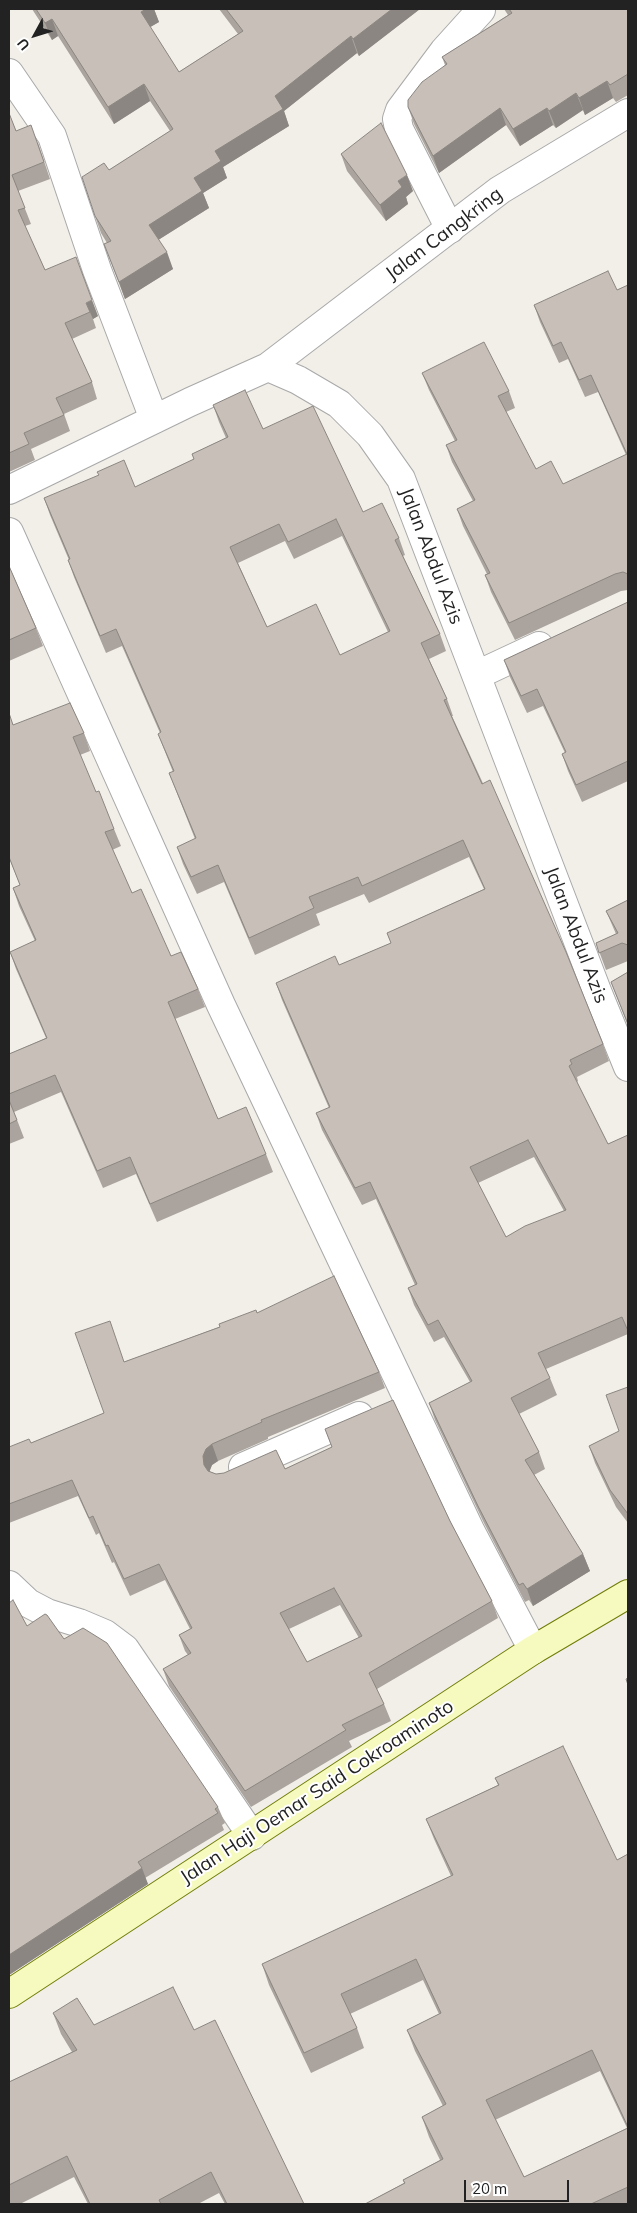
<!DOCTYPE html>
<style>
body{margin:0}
#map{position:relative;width:637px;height:2213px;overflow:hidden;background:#f2efe9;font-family:Mulish,sans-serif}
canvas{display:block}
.frame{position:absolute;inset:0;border:10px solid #222;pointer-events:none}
.north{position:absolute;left:10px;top:10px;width:50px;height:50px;-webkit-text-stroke:4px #fff;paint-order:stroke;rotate:231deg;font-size:14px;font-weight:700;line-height:20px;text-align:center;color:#222}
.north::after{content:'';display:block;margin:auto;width:18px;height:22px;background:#222;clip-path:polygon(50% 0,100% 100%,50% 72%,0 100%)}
.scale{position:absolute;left:464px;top:2180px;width:105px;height:22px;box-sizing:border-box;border:2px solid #222;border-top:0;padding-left:6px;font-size:15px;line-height:18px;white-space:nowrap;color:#222;-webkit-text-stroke:4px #fff;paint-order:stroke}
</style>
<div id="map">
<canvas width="637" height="2213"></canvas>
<div class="frame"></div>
<div class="north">U</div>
<div class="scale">20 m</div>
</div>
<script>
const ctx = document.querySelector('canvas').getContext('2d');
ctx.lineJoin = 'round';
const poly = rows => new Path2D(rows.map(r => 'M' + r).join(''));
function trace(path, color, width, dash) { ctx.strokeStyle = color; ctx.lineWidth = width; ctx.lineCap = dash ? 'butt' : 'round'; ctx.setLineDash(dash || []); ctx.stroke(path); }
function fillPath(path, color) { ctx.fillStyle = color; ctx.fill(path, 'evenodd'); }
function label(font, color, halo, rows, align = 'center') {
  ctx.font = font + ' Mulish,sans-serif'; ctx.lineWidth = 4; ctx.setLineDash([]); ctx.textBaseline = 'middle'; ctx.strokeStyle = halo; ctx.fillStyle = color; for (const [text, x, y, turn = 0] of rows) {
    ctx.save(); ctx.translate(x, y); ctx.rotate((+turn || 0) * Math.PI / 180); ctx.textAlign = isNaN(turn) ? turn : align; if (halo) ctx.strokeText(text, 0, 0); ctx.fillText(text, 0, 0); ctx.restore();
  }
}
const minor = poly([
 [9,73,52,136,97,270,154,419],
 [450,229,399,129,397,119,400,110,444,51,481,10],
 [9,532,221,1005,470,1530,533,1650],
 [477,675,539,646],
 [243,1467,359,1416],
 [9,1585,28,1603,47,1613,79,1623,105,1634,125,1649,252,1836]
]);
const tertiary = poly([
 [268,367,500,190,628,113],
 [9,490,190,402,268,367,298,380,339,404,370,435,401,479,597,991,628,1067]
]);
const secondary = poly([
 [9,1994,533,1650,628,1594]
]);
trace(minor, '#a9a9a9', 30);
trace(tertiary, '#a9a9a9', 30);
trace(secondary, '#707d05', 30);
trace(minor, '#fff', 28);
trace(tertiary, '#fff', 28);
trace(secondary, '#f7fabf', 28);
fillPath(poly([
 [32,9,154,9,159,22,150,27,179,72,238,34,219,9,420,9,359,56,357,53,284,111,289,126,223,167,227,178,203,193,209,208,158,240,173,269,125,299,104,244,107,243,101,233,95,216,109,170,170,131,150,101,114,124,58,36,52,40],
 [504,9,628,9,628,95,616,102,613,98,585,115,583,110,556,128,553,125,520,146,506,125,439,173,414,124,408,107,445,65,442,57,508,15],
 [9,113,16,131,38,143,50,179,18,191,31,224,25,226,45,270,98,316,93,319,96,328,72,339,92,382,97,399,64,414,70,431,31,449,35,460,9,472],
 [341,154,413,191,406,197,408,204,386,221,347,171],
 [628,285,628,590,621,591,515,640,491,592,485,575,487,574,463,526,457,509,473,501,452,462,446,445,455,441,429,390,422,373,509,391,515,408,506,412,536,469,563,484,626,455,598,392,585,397,568,359,559,363,540,322,534,305,617,290],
 [213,405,263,429,363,512,399,538,405,555,403,556,440,634,446,651,429,659,447,699,453,716,452,716,603,1044,609,1061,577,1077,578,1081,577,1082,608,1144,628,1135,628,1335,628,1334,546,1369,550,1378,557,1395,519,1414,539,1452,545,1469,534,1475,583,1554,590,1571,533,1606,529,1600,525,1602,484,1523,435,1420,429,1403,470,1382,444,1337,434,1342,414,1305,408,1288,415,1285,376,1199,362,1205,322,1130,316,1113,329,1108,282,1000,276,983,339,965,391,943,387,933,484,889,469,857,369,903,364,894,316,914,320,925,255,955,224,882,197,894,183,864,177,847,195,839,169,773,173,772,158,734,160,733,122,646,106,653,74,577,68,560,69,560,50,515,44,498,135,487,194,459,192,454,226,438,219,422],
 [342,536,388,632,340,655,267,627,238,563,285,541,294,559],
 [534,1157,564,1211,506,1237,478,1183],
 [9,566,36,628,43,646,9,661],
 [628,602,628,781,582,802,568,771,562,754,565,753,543,706,527,713,510,677,504,660],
 [9,713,13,725,84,733,90,751,80,755,96,792,114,829,121,846,112,850,132,893,171,956,198,989,205,1007,175,1019,218,1119,266,1154,273,1172,157,1222,136,1174,103,1188,61,1092,14,1112,24,1138,9,1144,9,1054,46,1038,16,969,10,952,35,941,19,906,13,888,20,885,9,858],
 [628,900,628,961,606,970,596,943,616,934,606,911],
 [628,972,628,1026,611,982],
 [257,1313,379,1372,385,1388,268,1437,268,1439,218,1461,212,1465,209,1471,216,1474,285,1469,332,1447,325,1429,450,1521,492,1601,498,1618,377,1689,384,1704,391,1721,349,1741,352,1747,251,1807,169,1686,163,1669,188,1655,185,1651,179,1635,190,1629,165,1580,130,1596,114,1562,112,1563,99,1533,96,1535,78,1496,9,1523,9,1447,31,1443,104,1413,124,1362],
 [340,1605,359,1638,307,1662,289,1629],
 [628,1387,628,1523,616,1507,595,1463,589,1446,619,1431],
 [9,1603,27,1626,64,1639,218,1807,225,1823,222,1825,224,1830,145,1878,148,1884,9,1975],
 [495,1778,617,1860,628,1854,628,2204,365,2204,404,2183,403,2180,440,2160,429,2137,422,2117,443,2106,415,2051,407,2030,439,2014,423,1980,350,2014,357,2028,364,2048,311,2073,269,1985,262,1964,451,1876,434,1839,426,1819,498,1785],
 [600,2071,627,2128,524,2177,495,2120],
 [53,2013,94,2025,194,2030,304,2204,225,2204,219,2193,198,2204,88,2204,74,2177,20,2204,9,2204,9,2082,72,2052,61,2034]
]), '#aba49e');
fillPath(poly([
 [146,9,154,9,159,22,147,29,141,12],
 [392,9,420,9,359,56,353,39],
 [52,19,58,36,52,40,45,23],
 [351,36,357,53,284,111,289,126,223,167,227,178,203,193,209,208,155,242,149,225,194,178,215,151,275,96],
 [607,81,613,98,585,115,579,98],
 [144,84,150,101,114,124,108,107],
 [576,93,583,110,556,128,549,111],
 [500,108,506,125,439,173,433,156],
 [547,108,553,125,520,146,513,129],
 [407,175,413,191,406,197,408,204,386,221,380,205,398,181],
 [167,252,173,269,125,299,119,282],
 [92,300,98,316,93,319,86,303],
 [212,1444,218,1461,212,1465,209,1473,204,1465,203,1456,206,1449],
 [583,1554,590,1571,533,1606,527,1589],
 [142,1868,148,1884,9,1975,9,1955]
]), '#8b8681');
const building = poly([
 [36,9,146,9,141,12,179,72,243,31,226,9,392,9,353,39,351,36,275,96,283,109,215,151,221,161,194,178,202,191,149,225,167,252,119,282,104,244,111,241,95,216,82,177,104,163,109,170,173,129,144,84,108,107,52,19,45,23,36,9],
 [509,9,628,9,628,74,610,85,607,81,579,98,576,93,549,111,547,108,513,129,500,108,433,156,408,107,408,100,422,82,447,64,442,57,512,13,509,9],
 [9,113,16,131,31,125,44,162,12,175,25,208,18,210,45,270,76,257,92,300,86,303,90,312,65,323,92,382,56,398,64,415,24,433,29,444,9,453,9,113],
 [381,123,407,175,398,181,402,187,380,205,341,154,381,123],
 [608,271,617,290,628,285,628,574,623,572,615,574,509,623,485,575,490,573,457,509,475,500,446,445,457,440,422,373,484,342,509,391,498,396,536,469,551,461,563,484,627,454,591,375,579,380,561,342,553,346,534,305,608,271],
 [245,390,263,429,313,406,363,512,382,503,399,538,395,540,440,634,421,643,447,699,444,700,482,784,490,780,566,952,603,1044,570,1060,572,1064,569,1066,608,1144,628,1135,628,1331,622,1317,538,1353,550,1378,511,1398,539,1452,525,1460,583,1554,527,1589,523,1583,519,1585,478,1506,429,1403,472,1381,438,1320,428,1325,408,1288,417,1284,370,1182,355,1188,316,1113,330,1107,276,983,335,956,339,965,391,943,387,933,485,889,463,840,362,886,358,877,309,897,314,908,249,938,218,865,191,877,177,847,196,838,169,773,174,771,158,734,161,732,116,629,100,636,68,560,70,559,44,498,99,475,97,472,124,460,135,487,194,459,192,454,228,437,213,405,245,390],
 [336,519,390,631,340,655,316,604,267,627,230,547,279,524,288,542,336,519],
 [528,1140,566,1210,525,1226,506,1237,470,1167,528,1140],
 [9,566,36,628,9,640,9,566],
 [628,602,628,761,576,785,562,754,566,752,537,689,521,696,504,660,628,602],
 [70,703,84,733,73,737,96,792,99,791,114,829,105,832,132,893,141,889,171,956,181,952,198,989,168,1002,218,1119,246,1107,266,1154,150,1204,130,1157,97,1171,55,1075,9,1094,9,1054,47,1038,10,952,36,940,13,888,20,885,9,857,9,713,13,725,70,703],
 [628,900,628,945,622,943,599,953,596,943,618,933,606,911,628,900],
 [628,972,628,1024,611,982,628,972],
 [9,1100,17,1120,9,1124,9,1100],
 [334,1276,379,1372,261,1420,262,1422,212,1444,206,1449,203,1456,204,1465,208,1471,216,1474,224,1473,276,1450,285,1469,332,1447,325,1429,393,1400,450,1521,492,1601,369,1673,384,1704,342,1725,346,1730,245,1791,163,1669,191,1653,179,1635,192,1628,159,1564,124,1579,108,1545,106,1546,93,1516,89,1518,72,1480,9,1504,9,1447,29,1439,31,1443,104,1413,75,1333,110,1321,124,1362,220,1327,219,1324,256,1310,257,1313,334,1276],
 [334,1588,362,1636,307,1662,280,1613,334,1588],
 [628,1387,628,1514,610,1490,589,1446,619,1431,606,1395,628,1387],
 [13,1600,27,1626,45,1614,47,1615,64,1639,83,1628,107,1643,218,1807,215,1809,218,1813,138,1862,142,1868,9,1955,9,1603,13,1600],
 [628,1678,628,1685,626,1679,628,1678],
 [563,1746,617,1860,628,1854,628,2127,592,2050,486,2100,524,2177,628,2128,628,2187,591,2204,365,2204,405,2183,403,2180,443,2159,422,2117,446,2104,407,2030,441,2013,416,1959,341,1994,357,2028,304,2053,262,1964,453,1875,426,1819,499,1785,495,1778,563,1746],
 [173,1987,194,2030,215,2020,304,2204,227,2204,211,2172,159,2200,161,2204,90,2204,67,2156,9,2185,9,2082,77,2050,53,2013,77,1998,94,2025,173,1987]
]);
fillPath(building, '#c7bfb8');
trace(building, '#8b8681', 1);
label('19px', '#222', '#fff', [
 ["Jalan Cangkring",444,234,-37],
 ["Jalan Abdul Azis",431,556,69],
 ["Jalan Abdul Azis",576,935,69],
 ["Jalan Haji Oemar Said Cokroaminoto",317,1792,-33]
]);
</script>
